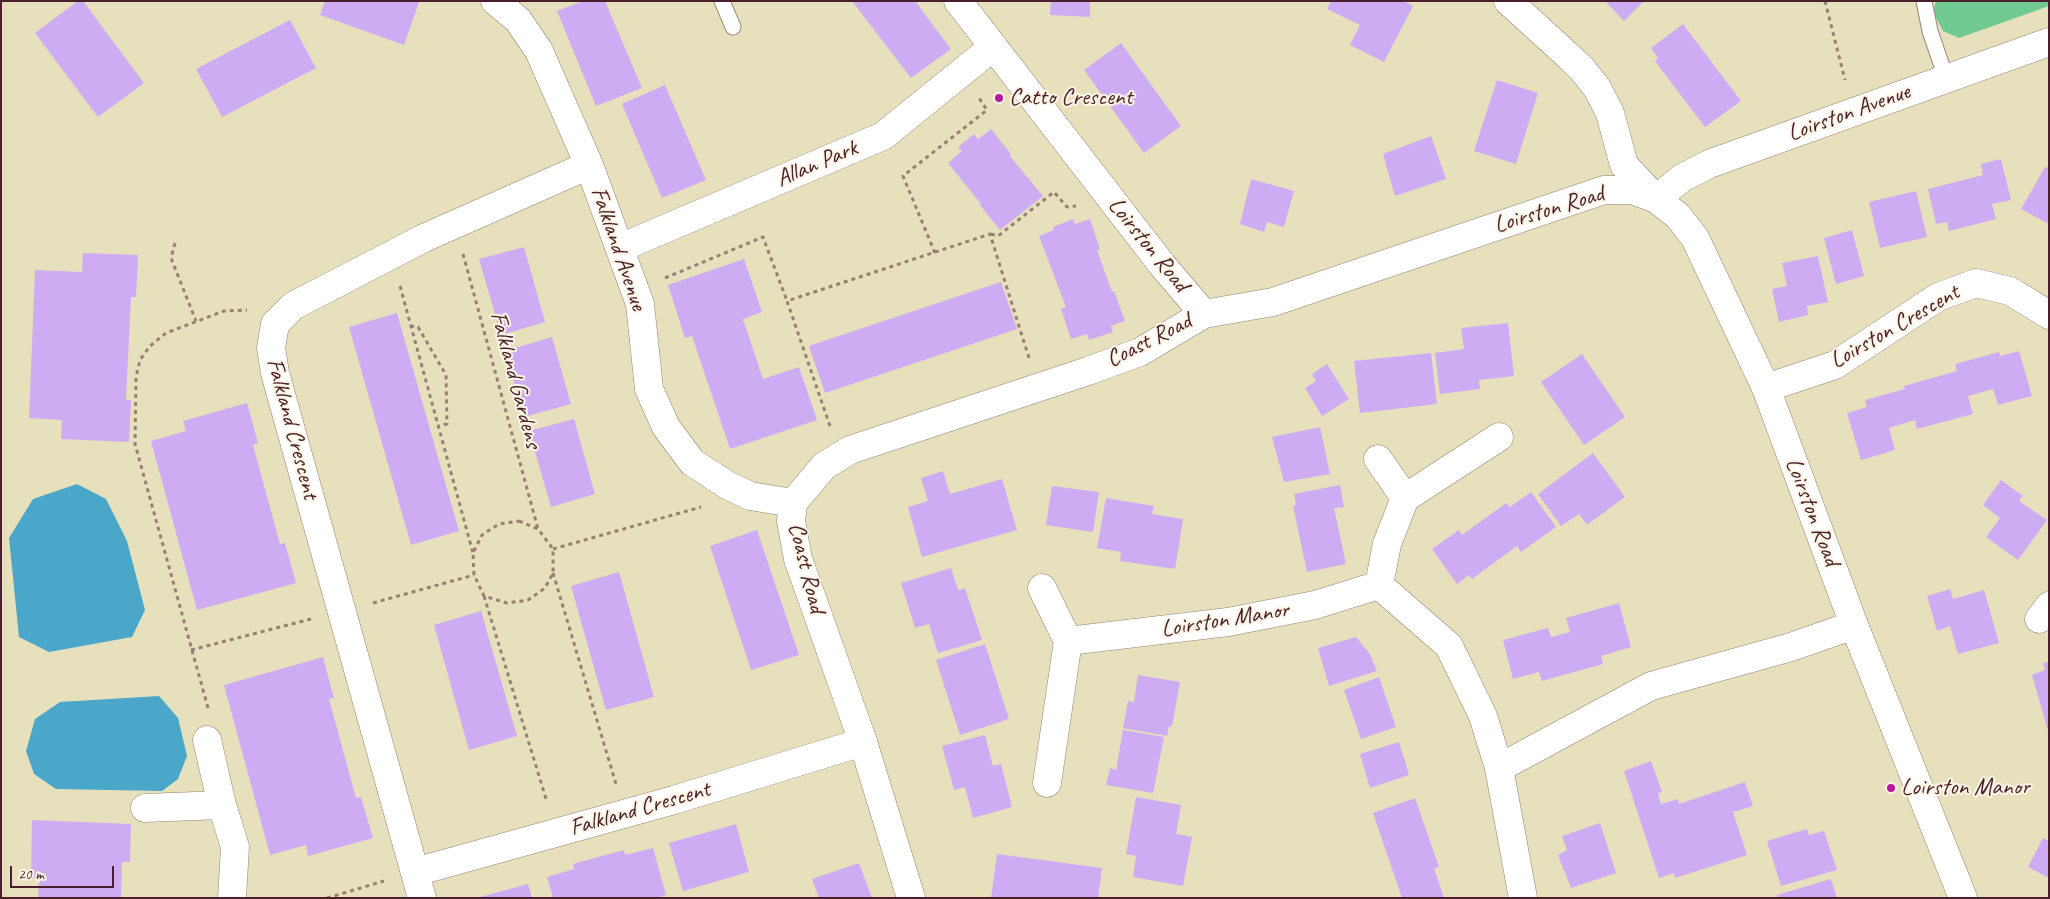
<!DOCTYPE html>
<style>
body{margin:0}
#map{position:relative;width:2050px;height:899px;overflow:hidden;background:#e7e0bc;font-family:Caveat,sans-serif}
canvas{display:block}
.frame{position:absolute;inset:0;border:2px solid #4a1f2b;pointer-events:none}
.scale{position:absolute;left:10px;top:866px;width:104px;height:22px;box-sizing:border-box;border:2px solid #4a1f2b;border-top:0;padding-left:6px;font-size:15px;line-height:18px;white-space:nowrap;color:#4a1f2b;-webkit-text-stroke:4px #fcf5e5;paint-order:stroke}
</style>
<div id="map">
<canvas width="2050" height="899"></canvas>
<div class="frame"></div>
<div class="scale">20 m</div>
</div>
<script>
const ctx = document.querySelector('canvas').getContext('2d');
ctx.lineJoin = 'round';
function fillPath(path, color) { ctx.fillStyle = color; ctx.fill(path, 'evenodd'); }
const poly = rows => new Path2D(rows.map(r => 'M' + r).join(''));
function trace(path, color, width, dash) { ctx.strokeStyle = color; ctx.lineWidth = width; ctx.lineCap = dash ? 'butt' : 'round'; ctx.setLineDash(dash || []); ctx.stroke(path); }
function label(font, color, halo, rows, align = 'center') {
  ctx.font = font + ' Caveat,sans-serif'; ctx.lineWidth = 4; ctx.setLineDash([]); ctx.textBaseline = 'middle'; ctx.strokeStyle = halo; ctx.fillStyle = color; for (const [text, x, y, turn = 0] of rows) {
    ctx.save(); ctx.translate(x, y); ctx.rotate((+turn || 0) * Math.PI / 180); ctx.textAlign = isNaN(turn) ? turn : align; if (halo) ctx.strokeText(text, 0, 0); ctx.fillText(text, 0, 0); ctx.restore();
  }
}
fillPath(poly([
 [1936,1,2049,1,2049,6,1959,38,1943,31,1933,12]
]), '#70ca91');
fillPath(poly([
 [77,484,106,499,127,541,145,610,132,637,49,652,19,637,9,538,33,499],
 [159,696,178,718,187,756,178,779,162,791,56,789,34,774,26,751,35,719,60,702]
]), '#4ba7c9');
fillPath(poly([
 [78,1,83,1,144,83,98,117,35,33],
 [325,1,416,1,419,2,404,45,320,15],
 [583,1,605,1,642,88,596,106,557,11],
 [852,1,915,1,951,49,911,78],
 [1051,1,1090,1,1090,17,1050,15],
 [1331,1,1404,1,1413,6,1384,62,1350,45,1360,25,1327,9],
 [1605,1,1644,1,1624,21],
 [290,20,316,68,222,117,196,69],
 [1683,24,1741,101,1705,127,1655,61,1658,58,1651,48],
 [1121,43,1181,126,1144,153,1084,70],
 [1497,80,1538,93,1516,164,1474,151],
 [665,85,706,180,662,198,622,104],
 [991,129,1011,154,1009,155,1043,196,1000,230,980,205,981,204,948,163,962,151,958,147,974,134,978,139],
 [1431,136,1446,179,1395,196,1383,154],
 [2001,159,2011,200,1992,204,1996,219,1949,231,1947,222,1936,224,1928,189,1983,175,1981,164],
 [2045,167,2049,168,2049,224,2021,209],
 [1251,179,1294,191,1284,227,1267,222,1264,232,1240,224],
 [1916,191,1927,237,1880,248,1869,202],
 [1073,219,1075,224,1090,219,1100,249,1097,250,1112,292,1114,291,1125,321,1111,326,1113,332,1089,340,1087,334,1071,339,1061,309,1066,307,1039,236,1054,230,1053,227],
 [1852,230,1864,276,1836,284,1824,238],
 [524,247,545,322,501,335,479,259],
 [83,253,138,255,136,297,131,297,126,400,131,400,129,442,61,439,62,420,29,418,35,270,82,272],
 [1818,256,1828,302,1807,306,1808,315,1779,322,1772,289,1787,286,1782,263],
 [744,259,762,312,743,319,763,379,799,367,817,420,730,449,692,336,685,338,668,285],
 [1001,282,1017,329,825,393,809,346],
 [397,313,459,531,411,545,349,327],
 [1508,323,1514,376,1479,380,1480,389,1440,394,1435,353,1464,349,1461,328],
 [552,337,571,404,524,417,505,351],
 [2019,351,2032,396,1998,405,1993,389,1968,396,1973,414,1917,429,1915,420,1889,428,1895,450,1861,460,1847,413,1867,407,1865,400,1905,389,1904,386,1957,371,1955,364,1999,352,2000,356],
 [1431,353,1437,404,1360,413,1354,361],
 [1582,354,1625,417,1584,445,1541,382],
 [1327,364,1349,399,1322,416,1305,388,1316,381,1312,374],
 [247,403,258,443,253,445,280,544,285,543,296,583,197,610,151,441,186,431,183,421],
 [574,419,595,494,551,507,529,431],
 [1320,427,1330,474,1284,482,1272,437],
 [1593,453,1625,497,1587,525,1579,514,1561,526,1538,494],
 [943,471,950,494,1002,479,1017,530,922,557,908,507,928,501,921,478],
 [2001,480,2023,496,2019,501,2047,520,2018,560,1986,537,2000,518,1983,505],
 [1340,485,1344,507,1334,508,1346,564,1307,572,1293,506,1296,505,1294,494],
 [1052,486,1099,492,1093,532,1046,525],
 [1531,492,1556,527,1521,552,1517,546,1472,579,1469,575,1457,584,1432,549,1459,530,1462,535,1506,503,1510,507],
 [1106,498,1154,506,1152,514,1183,519,1175,569,1120,561,1121,552,1097,548],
 [757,530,799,655,751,670,710,546],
 [951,568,958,590,965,588,982,640,938,653,929,624,915,628,901,583],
 [619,572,654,697,606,710,571,586],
 [1950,589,1953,599,1984,590,1999,643,1958,654,1950,626,1937,631,1927,596],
 [1619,603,1631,647,1601,656,1603,664,1542,681,1539,672,1513,679,1503,640,1548,628,1551,637,1570,632,1566,618],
 [481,611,517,736,469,750,434,625],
 [1356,637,1370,654,1377,671,1329,686,1318,648],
 [985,644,1009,719,960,735,936,660],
 [323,657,334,698,329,699,356,798,361,797,373,838,308,856,306,845,270,855,224,685],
 [2049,662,2049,731,2048,731,2032,675,2045,670,2043,663],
 [1138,675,1180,682,1172,726,1169,726,1167,736,1123,728,1128,701,1134,702],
 [1379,677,1396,727,1361,739,1344,690],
 [1123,730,1164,737,1153,793,1106,785,1110,768,1116,770],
 [985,735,993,766,1001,764,1012,807,973,818,965,787,954,790,942,746],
 [1399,742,1409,775,1370,788,1360,754],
 [1651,761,1662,792,1658,793,1661,804,1678,799,1679,804,1745,782,1753,806,1733,812,1747,855,1675,878,1674,873,1659,878,1624,771],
 [1136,797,1181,805,1176,834,1192,837,1183,886,1133,877,1136,856,1126,854],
 [1415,798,1439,867,1434,868,1444,898,1402,898,1373,813],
 [32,820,131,824,130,862,122,862,121,898,38,898,39,878,31,878],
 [1600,823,1616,873,1571,888,1558,855,1567,850,1562,836],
 [736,824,749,872,683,891,669,843],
 [1807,829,1809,835,1824,831,1837,870,1781,886,1767,841],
 [2043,838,2049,841,2049,878,2028,867],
 [653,848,666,895,656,898,553,898,547,877,574,869,573,864,598,857,624,850,625,855],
 [997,854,1102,868,1098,898,991,898],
 [859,863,872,898,819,898,812,879],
 [1831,879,1837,898,1778,898,1777,895],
 [528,884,532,898,480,898,480,897]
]), '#ceacf4');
const service = poly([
 [722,1,733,27],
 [1924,1,1930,31,1946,78]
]);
const minor = poly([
 [495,1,518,20,539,51,589,165,640,304,649,389,666,427,692,462,727,485,750,496,793,503],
 [1508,1,1563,51,1582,69,1597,88,1610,113,1624,165,1656,199],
 [620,248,883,136,993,47],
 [1766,388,1835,365,1938,297,1976,283,2010,291,2049,315],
 [1378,459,1405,498],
 [1379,585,1387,544,1405,498,1499,437],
 [1042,588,1068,641,1047,783],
 [2039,619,2049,606],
 [1068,641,1228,622,1315,605,1379,585,1449,646,1483,716,1499,768,1523,898],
 [207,740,222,805,235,847,232,898],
 [1499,768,1651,686,1791,647,1854,625],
 [145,808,222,805],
 [415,872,674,800,863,742],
 [422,898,275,373,271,348,275,324,293,306,424,238,589,165]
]);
const tertiary = poly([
 [958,1,1163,266,1204,314],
 [1656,199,1682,178,1709,164,2049,42],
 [911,898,863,742,798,559,791,521,793,503,824,466,850,450,1088,371,1140,352,1204,314,1273,302,1604,190,1632,190,1656,199,1678,216,1695,238,1766,388,1854,625,1963,898]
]);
trace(service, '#988074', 17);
trace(minor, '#988074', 29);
trace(tertiary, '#988074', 29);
trace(poly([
 [1825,1,1845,80],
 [991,234,998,236,1054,192,1067,207,1076,206],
 [175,243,171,258,196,321],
 [935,253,903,176,987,110,979,98],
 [463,254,538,529],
 [665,278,763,237,787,301],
 [400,286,473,553],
 [410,326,418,327,446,375,447,424,438,426],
 [830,426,787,301,990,234,1029,358],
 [519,521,538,529,553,549,553,573,545,588,528,600,507,603,484,596,474,575,473,553,482,535,499,524,519,521],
 [553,549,701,507],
 [553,573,616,784],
 [484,596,547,802],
 [373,603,474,575],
 [191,650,311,619],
 [208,708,135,444,136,377,140,360,150,346,166,333,224,311,247,310],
 [327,898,384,881]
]), '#988074', 3, [4, 4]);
trace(service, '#fff', 15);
trace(minor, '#fff', 28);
trace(tertiary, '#fff', 28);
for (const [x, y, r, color] of [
 [999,98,5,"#b5179e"],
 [1891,788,5,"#b5179e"]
]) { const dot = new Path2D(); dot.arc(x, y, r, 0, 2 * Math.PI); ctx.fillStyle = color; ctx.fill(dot); trace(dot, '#fcf5e5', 2); }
label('24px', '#4a1f2b', '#fcf5e5', [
 ["Catto Crescent",1009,98],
 ["Loirston Manor",1901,788]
], 'left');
label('24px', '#4a1f2b', '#fcf5e5', [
 ["Loirston Avenue",1849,113,-20],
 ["Allan Park",817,164,-23],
 ["Loirston Road",1549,210,-17],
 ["Loirston Road",1148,245,51],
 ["Falkland Avenue",618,249,71],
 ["Loirston Crescent",1895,327,-30],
 ["Coast Road",1149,341,-27],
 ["Falkland Gardens",515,380,75],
 ["Falkland Crescent",292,429,75],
 ["Loirston Road",1812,512,69],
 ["Coast Road",806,568,76],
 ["Loirston Manor",1225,620,-9],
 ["Falkland Crescent",640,809,-16]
]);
</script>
